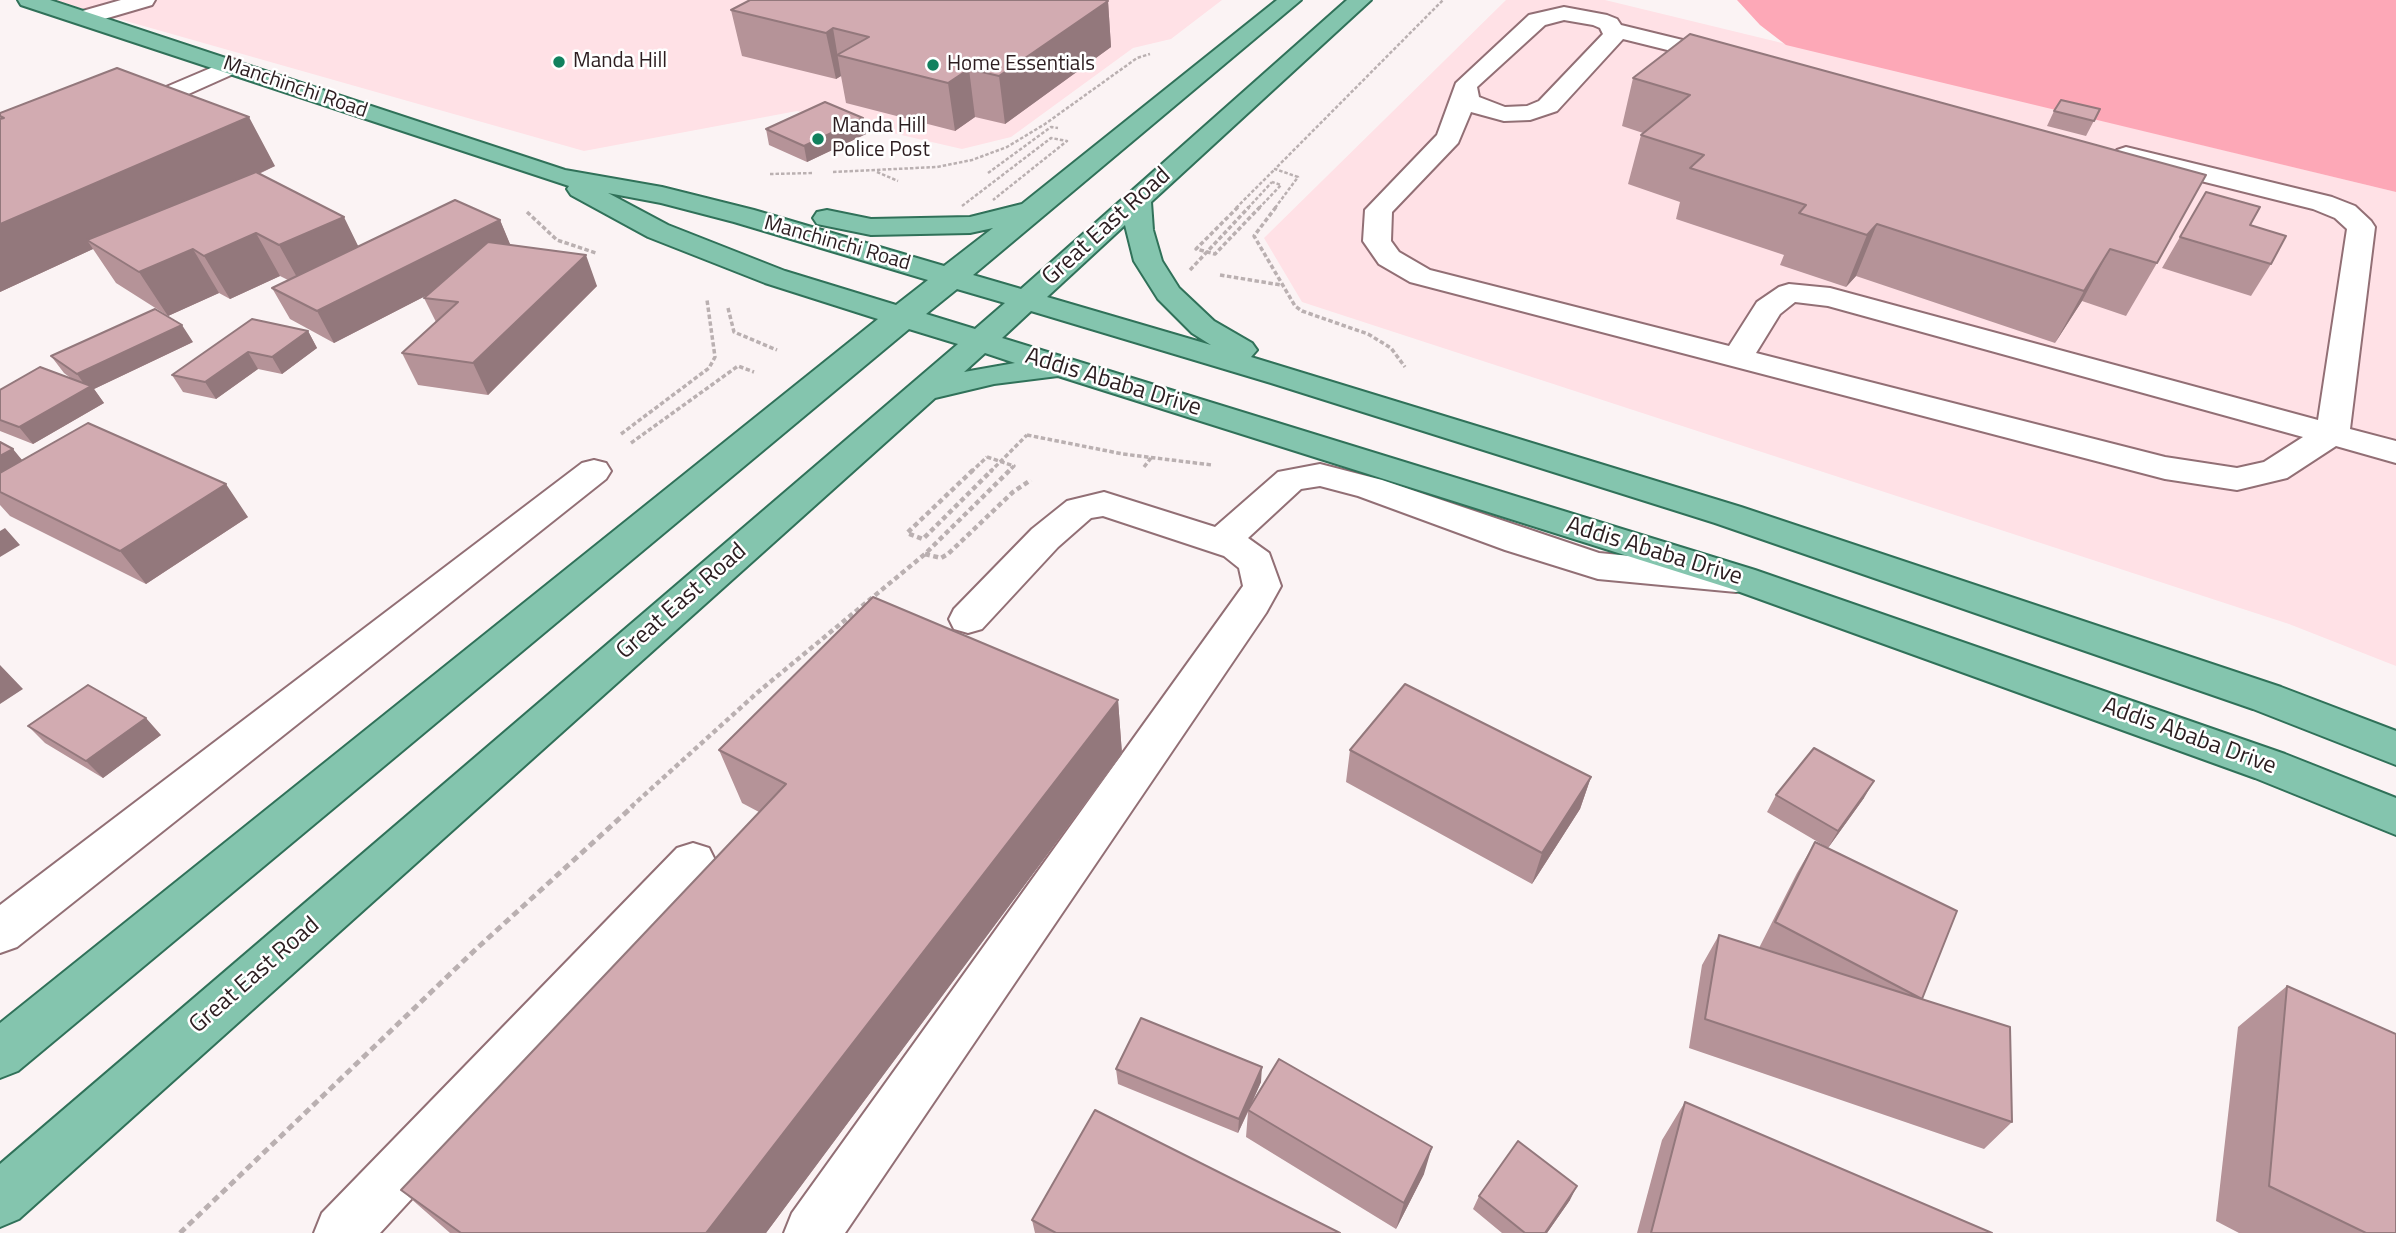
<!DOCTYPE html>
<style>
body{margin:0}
canvas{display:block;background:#fbf3f4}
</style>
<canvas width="2396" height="1233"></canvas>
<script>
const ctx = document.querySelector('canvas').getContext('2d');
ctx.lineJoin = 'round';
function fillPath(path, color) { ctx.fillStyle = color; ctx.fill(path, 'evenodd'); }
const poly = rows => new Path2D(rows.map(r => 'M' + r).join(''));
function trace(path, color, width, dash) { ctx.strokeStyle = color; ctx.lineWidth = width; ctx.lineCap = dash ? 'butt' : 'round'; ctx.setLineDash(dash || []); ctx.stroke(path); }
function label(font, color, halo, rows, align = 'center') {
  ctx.font = font + ' "Titillium Web",sans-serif'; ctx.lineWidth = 5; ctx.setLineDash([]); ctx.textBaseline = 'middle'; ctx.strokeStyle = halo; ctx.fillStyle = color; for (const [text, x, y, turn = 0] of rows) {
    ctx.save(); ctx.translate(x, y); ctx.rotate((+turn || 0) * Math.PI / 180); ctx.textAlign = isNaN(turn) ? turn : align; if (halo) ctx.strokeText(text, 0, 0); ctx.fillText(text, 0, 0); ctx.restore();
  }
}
fillPath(poly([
 [52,0,1222,0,1171,39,1133,48,1011,137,962,149,797,111,584,151],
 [1506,0,1605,0,2396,192,2396,666,2289,624,1302,302,1264,238]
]), '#ffe1e6');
fillPath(poly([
 [1737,0,2396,0,2396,192,1786,45,1760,25]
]), '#fda8b7');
const minor = poly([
 [121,0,155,0,152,5,87,24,79,22,76,17,79,12,121,0],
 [1564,7,1607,15,1617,19,1621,25,1736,53,1739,58,1736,63,1728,65,1623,39,1557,111,1530,120,1504,121,1471,112,1458,143,1392,212,1391,241,1399,252,1430,270,1729,346,1757,302,1779,287,1789,284,1830,288,2318,420,2347,229,2335,218,2313,209,2117,160,2113,155,2117,150,2126,147,2332,197,2355,206,2371,221,2375,227,2350,429,2396,441,2396,463,2336,446,2287,478,2237,490,2165,479,1410,282,1379,264,1363,241,1365,210,1437,135,1456,83,1529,15,1564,7],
 [1564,20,1593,25,1600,28,1603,34,1539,101,1527,106,1505,107,1479,97,1477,87,1545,25,1564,20],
 [1795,302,1828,306,2303,437,2264,462,2237,468,2165,457,1756,353,1780,314,1795,302],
 [232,59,240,61,244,66,240,71,137,117,128,119,119,117,116,112,119,107,232,59],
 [594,460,606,463,611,471,606,479,17,947,0,953,0,905,582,463,594,460],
 [1320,464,1382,480,1599,553,1736,566,1749,570,1755,579,1749,588,1736,592,1598,579,1505,550,1358,496,1320,486,1301,489,1248,538,1269,553,1281,586,1266,613,845,1233,784,1233,792,1213,1243,586,1239,568,1224,556,1103,516,1091,518,1058,547,982,629,968,633,954,629,949,619,954,609,1032,529,1067,501,1104,492,1215,527,1278,472,1320,464],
 [693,843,709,848,716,862,709,876,380,1233,314,1233,322,1213,677,848,693,843]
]);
const major = poly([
 [18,0,50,0,565,170,662,187,754,210,944,266,993,228,970,233,871,235,817,224,813,218,817,212,827,210,871,219,970,217,1022,204,1277,0,1301,0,973,275,1021,289,1347,0,1371,0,1151,202,1153,230,1162,261,1179,288,1214,321,1252,343,1257,350,1251,357,1741,507,2281,687,2396,731,2396,765,2253,709,1715,523,1271,383,1031,311,1002,338,1755,570,2285,754,2396,798,2396,835,2255,778,1729,588,1058,376,994,384,935,398,19,1219,0,1227,0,1164,958,344,909,329,18,1071,0,1078,0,1023,878,319,765,283,648,237,571,195,567,189,569,186,21,5,18,0],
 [608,193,661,203,734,222,928,280,896,305,785,271,668,225,608,193],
 [1125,225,1134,261,1158,299,1192,333,1211,345,1047,297,1125,225],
 [957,289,1005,303,975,329,926,314,957,289],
 [985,353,1015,363,964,372,985,353]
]);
trace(minor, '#926f75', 4);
trace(major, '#307159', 4);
trace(poly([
 [833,172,937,167,972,160,1007,147,1045,124,1137,58,1150,54],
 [877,172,898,181],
 [988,173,1051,127,1058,128],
 [770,174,814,173],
 [1236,208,1275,169],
 [1259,208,1281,185,1272,182],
 [1275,208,1298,177,1275,169,1443,0]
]), '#bab0b1', 2.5, [3.5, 2]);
trace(poly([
 [1238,207,1196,249,1215,254,1260,207],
 [1276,207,1254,236,1295,306,1302,311,1368,334,1391,348,1405,367],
 [527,212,557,240,596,253],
 [1220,275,1281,285],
 [728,308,734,332,777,350],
 [621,434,709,368,715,357,707,300],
 [1027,435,1123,454,1212,465],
 [631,443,738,366,754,372],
 [987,457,1014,466,1008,472],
 [1144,467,1151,458]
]), '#bab0b1', 3.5, [4.5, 2.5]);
trace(poly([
 [925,554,941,558,948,554,1013,492,1031,480],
 [631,807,758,692,925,554,1010,470]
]), '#bab0b1', 4.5, [5, 3.5]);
trace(poly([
 [180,1233,475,950,633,806]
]), '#bab0b1', 5, [7, 4.5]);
fillPath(minor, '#fff');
fillPath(major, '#84c5ae');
trace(poly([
 [962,206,1051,138,1067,141,993,200],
 [1248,208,1272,182]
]), '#bab0b1', 2.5, [3.5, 2]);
trace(poly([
 [1190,270,1249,207],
 [971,472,987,457],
 [990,472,1027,435]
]), '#bab0b1', 3.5, [4.5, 2.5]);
trace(poly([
 [973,470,907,533,923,539,992,470]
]), '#bab0b1', 4.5, [5, 3.5]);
fillPath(poly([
 [1108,1,1111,47,1005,124,975,117,955,131,846,103,841,76,836,79,742,56,731,10],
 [1690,34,2157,263,2126,316,2082,301,2055,343,1856,276,1846,287,1780,265,1784,255,1676,219,1680,202,1628,184,1641,135,1643,133,1622,126,1633,78],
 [2100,109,2086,136,2047,126,2054,111],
 [0,113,275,166,259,174,358,246,500,220,510,245,597,286,488,395,418,385,402,353,436,322,424,298,427,295,334,343,290,319,272,288,288,280,280,276,230,299,219,293,168,316,116,283,93,249,0,292],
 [766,129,866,134,807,162,769,145],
 [2206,192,2250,225,2271,264,2251,296,2162,268],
 [308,331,317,348,282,374,258,369,216,399,183,392,172,375],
 [193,342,94,389,104,403,33,444,0,431,0,390,72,379,64,373,51,356],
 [0,442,22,460,248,517,146,584,10,516,0,505],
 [1118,700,1122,754,766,1233,450,1233,401,1190,759,812,742,803,719,750],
 [28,726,161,735,103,778,45,743],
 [1350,750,1591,777,1580,809,1532,884,1346,782],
 [1776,795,1864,798,1828,848,1767,812],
 [1815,842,1922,999,2012,1122,1984,1149,1689,1048,1702,965,1719,935,1759,948,1797,873],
 [2287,986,2396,1233,2239,1233,2216,1221,2238,1027],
 [1116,1069,1261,1082,1251,1105,1424,1174,1396,1229,1246,1137,1248,1112,1238,1133,1118,1084],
 [1685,1102,1992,1233,1637,1233,1662,1140],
 [1479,1196,1570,1200,1547,1233,1502,1233,1473,1209],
 [1032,1220,1340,1233,1035,1233]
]), '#b59398');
fillPath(poly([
 [1108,1,1111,47,1005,124,999,76],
 [833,28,841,76,836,79,826,33],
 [969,69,975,117,955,131,948,83],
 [249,117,275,166,98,247,87,240,93,249,0,292,0,224],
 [863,118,866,134,807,162,804,146],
 [344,217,365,260,303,288,279,245],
 [500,220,513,251,334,343,317,311],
 [1877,224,1856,276,1846,287,1867,235],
 [256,233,280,276,230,299,204,256],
 [193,249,219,293,168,316,139,272],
 [2110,249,2082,301,2055,343,2084,291],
 [586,255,597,286,488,395,473,363],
 [182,325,193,342,94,389,104,403,33,444,19,427,87,388,77,374],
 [308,331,317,348,282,374,272,357],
 [248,352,258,369,216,399,205,382],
 [13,449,27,466,0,481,0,456],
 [226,484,248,517,146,584,120,551],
 [5,528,20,545,0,557,0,531],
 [0,665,23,689,0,704],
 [1118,700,1122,754,766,1233,706,1233],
 [146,718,161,735,103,778,86,761],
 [1591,777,1580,809,1532,884,1542,853],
 [1874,781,1864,798,1828,848,1838,831],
 [1262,1067,1261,1082,1238,1133,1239,1119],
 [1432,1147,1424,1174,1396,1229,1404,1203],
 [1577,1186,1570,1200,1547,1233,1545,1233]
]), '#93787c');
const building = poly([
 [750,0,1105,0,1108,1,999,76,969,69,948,83,837,55,869,37,833,28,826,33,731,10,750,0],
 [1690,34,2206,175,2157,263,2110,249,2084,291,1877,224,1867,235,1799,213,1806,205,1690,168,1704,155,1641,135,1690,95,1633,78,1690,34],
 [117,68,249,117,0,224,0,119,4,118,0,116,0,113,117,68],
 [2061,100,2100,109,2094,121,2054,111,2061,100],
 [825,102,863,118,804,146,766,129,825,102],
 [256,172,344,217,279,245,256,233,204,256,193,249,139,272,87,240,256,172],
 [2206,192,2260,207,2250,225,2286,236,2271,264,2180,237,2206,192],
 [455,200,500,220,317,311,272,288,455,200],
 [488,242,586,255,473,363,402,353,458,302,424,298,488,242],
 [155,309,182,325,77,374,51,356,155,309],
 [252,319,308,331,272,357,248,352,205,382,172,375,252,319],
 [40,367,91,386,19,427,0,420,0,390,40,367],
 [88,423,226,484,120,551,0,492,0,473,88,423],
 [0,442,13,449,0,456,0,442],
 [873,597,1118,700,706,1233,461,1233,401,1190,786,784,719,750,873,597],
 [1405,684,1591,777,1542,853,1350,750,1405,684],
 [88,685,146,718,86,761,28,726,88,685],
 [1814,748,1874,781,1838,831,1776,795,1814,748],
 [1815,842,1957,911,1922,999,1775,922,1815,842],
 [1719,935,2010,1027,2012,1122,1705,1019,1719,935],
 [2287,986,2396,1034,2396,1233,2366,1233,2269,1186,2287,986],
 [1141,1018,1262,1067,1239,1119,1116,1069,1141,1018],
 [1279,1059,1432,1147,1404,1203,1248,1110,1279,1059],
 [1685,1102,1992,1233,1651,1233,1685,1102],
 [1095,1110,1340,1233,1056,1233,1032,1220,1095,1110],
 [1518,1141,1577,1186,1545,1233,1525,1233,1479,1196,1518,1141]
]);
fillPath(building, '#d2abb1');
trace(building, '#93787c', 2);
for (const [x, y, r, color] of [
 [559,62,7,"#11815e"],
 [933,65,7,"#11815e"],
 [818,139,7,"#11815e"]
]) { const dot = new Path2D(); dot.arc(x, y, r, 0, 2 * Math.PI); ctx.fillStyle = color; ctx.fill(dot); trace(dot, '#fff', 2.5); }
label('21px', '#2c1d20', '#fff', [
 ["Manda Hill",573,62],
 ["Home Essentials",947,65],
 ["Manda Hill",832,127],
 ["Police Post",832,151]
], 'left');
label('21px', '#2c1d20', '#fff', [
 ["Manchinchi Road",295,88,19],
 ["Manchinchi Road",837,244,16]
]);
label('24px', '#2c1d20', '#fff', [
 ["Great East Road",1107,227,-42],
 ["Addis Ababa Drive",1113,383,17],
 ["Addis Ababa Drive",1654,552,17],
 ["Great East Road",682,602,-41],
 ["Addis Ababa Drive",2189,737,20],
 ["Great East Road",255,976,-41]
]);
</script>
